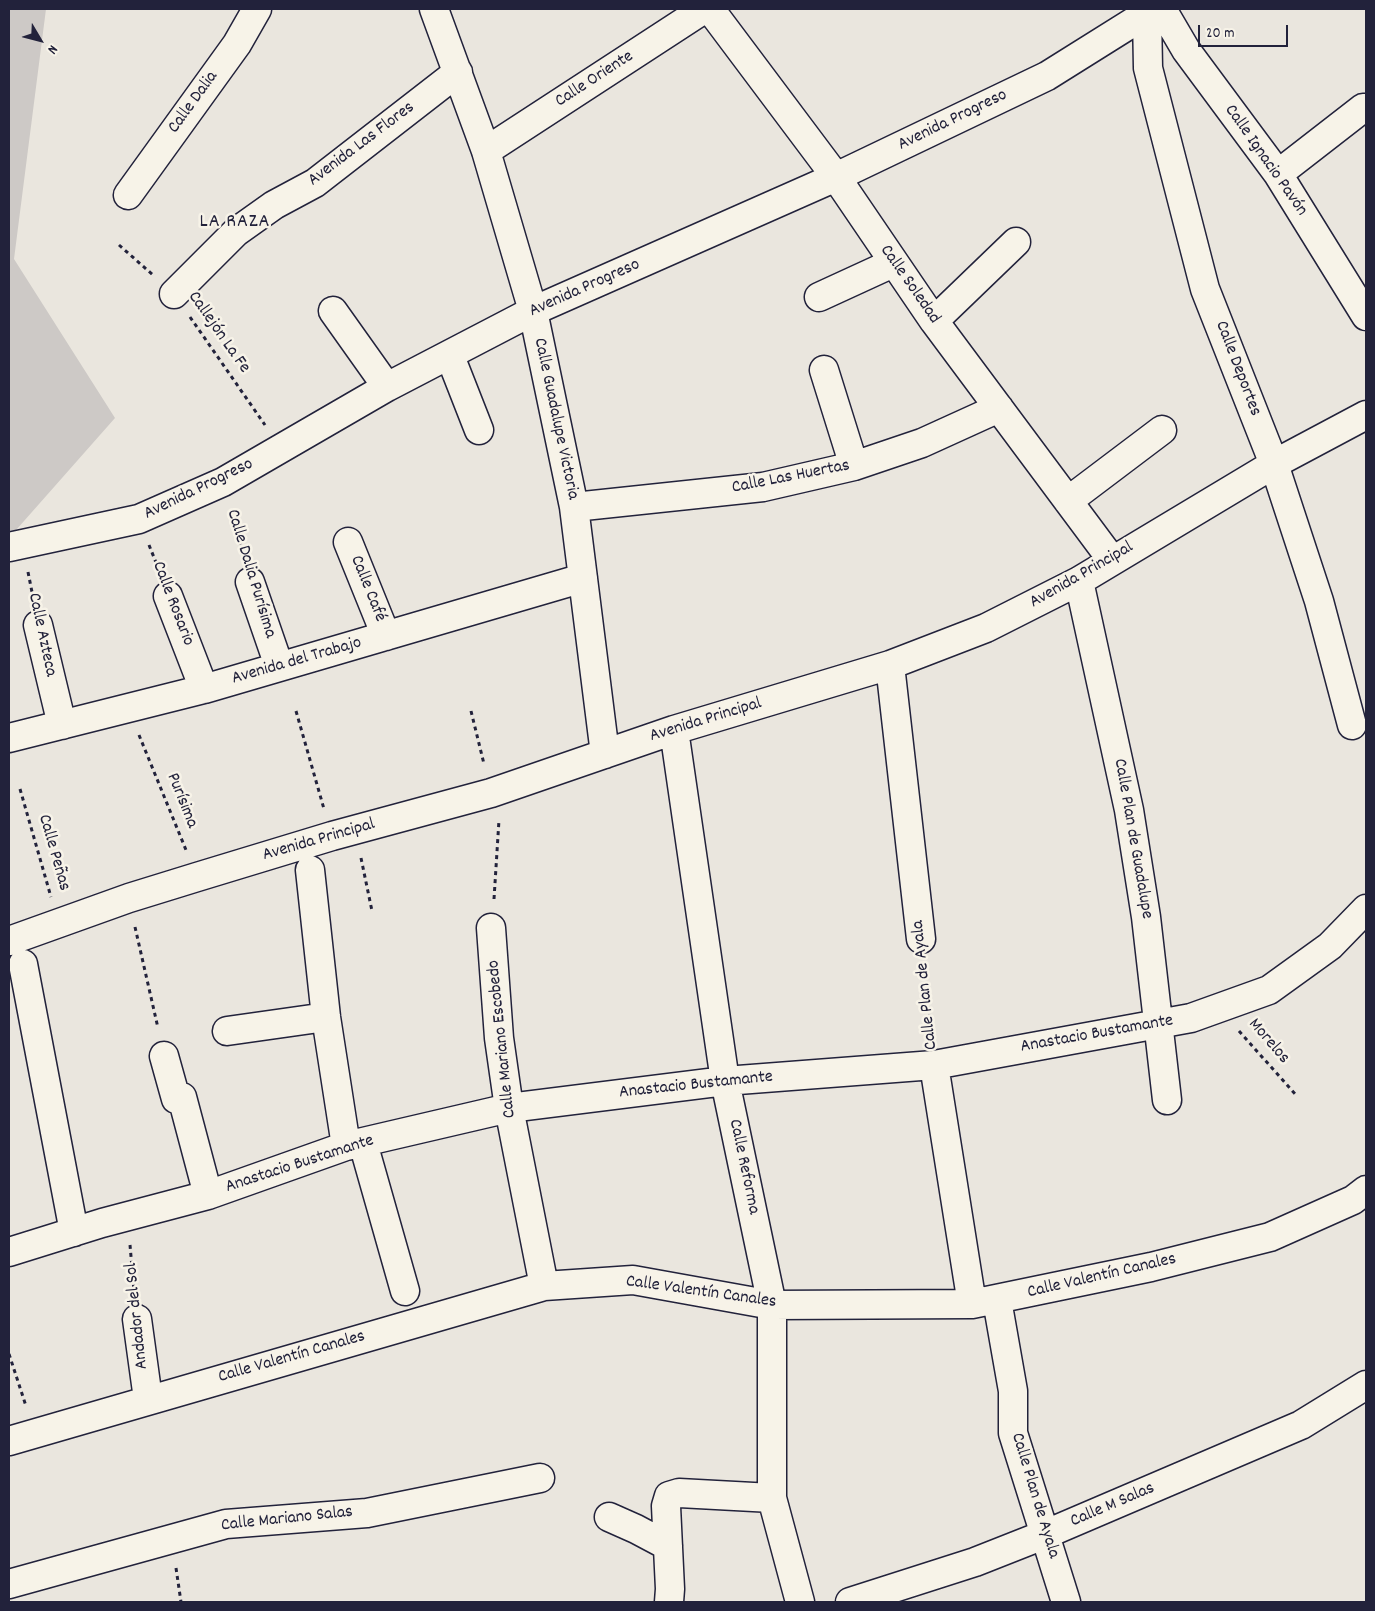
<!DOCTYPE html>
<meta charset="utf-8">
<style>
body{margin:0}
#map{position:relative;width:1375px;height:1611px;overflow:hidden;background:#eae6de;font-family:Dekko,sans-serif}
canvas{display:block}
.frame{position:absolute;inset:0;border:10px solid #22223b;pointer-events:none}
.north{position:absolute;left:15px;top:15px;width:50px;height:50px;-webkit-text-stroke:4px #f7f3e8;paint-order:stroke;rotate:127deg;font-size:14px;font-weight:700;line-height:20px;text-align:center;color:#22223b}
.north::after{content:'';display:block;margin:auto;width:18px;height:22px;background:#22223b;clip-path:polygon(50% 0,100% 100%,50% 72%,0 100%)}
.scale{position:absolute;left:1198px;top:25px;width:90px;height:22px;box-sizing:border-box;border:2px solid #22223b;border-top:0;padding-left:6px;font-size:15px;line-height:18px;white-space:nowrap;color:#22223b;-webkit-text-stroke:4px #f7f3e8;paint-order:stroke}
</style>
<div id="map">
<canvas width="1375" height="1611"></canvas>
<div class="frame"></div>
<div class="north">N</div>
<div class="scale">20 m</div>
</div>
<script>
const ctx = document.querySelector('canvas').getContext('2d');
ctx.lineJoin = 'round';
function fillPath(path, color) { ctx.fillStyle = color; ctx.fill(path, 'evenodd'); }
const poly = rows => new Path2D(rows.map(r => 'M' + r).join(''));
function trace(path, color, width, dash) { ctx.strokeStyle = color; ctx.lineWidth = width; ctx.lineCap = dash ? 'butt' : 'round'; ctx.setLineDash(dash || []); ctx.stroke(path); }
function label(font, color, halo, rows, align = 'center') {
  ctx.font = font + ' Dekko,sans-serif'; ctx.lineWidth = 5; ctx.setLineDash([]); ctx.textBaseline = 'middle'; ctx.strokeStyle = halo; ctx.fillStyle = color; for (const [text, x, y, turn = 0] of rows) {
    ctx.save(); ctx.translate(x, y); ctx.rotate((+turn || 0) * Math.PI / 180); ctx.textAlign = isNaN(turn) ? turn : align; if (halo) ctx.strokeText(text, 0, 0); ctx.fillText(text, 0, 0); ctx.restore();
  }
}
fillPath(poly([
 [9,9,46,9,14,259,115,418,9,538]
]), '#cdc9c6');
const minor = poly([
 [434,9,486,151,533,311,574,507,605,754],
 [710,9,836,177,934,321,1112,560],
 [1144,9,1147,15,1148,68,1205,289,1274,464,1319,601,1352,725],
 [1162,9,1186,50,1278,174,1366,316],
 [486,151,704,9],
 [1278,174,1363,108],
 [128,195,237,44,257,9],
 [174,294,236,232,274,205,315,183,458,72],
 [819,297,893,263],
 [333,311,387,387],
 [934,321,1016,242],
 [450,356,479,430],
 [824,370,854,466],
 [1068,501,1162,430],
 [574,507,763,487,854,466,922,443,999,408],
 [348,542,386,636],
 [9,547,139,519,223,482,387,387,533,311,836,177,1047,76,1154,9],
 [1079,581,1129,810,1146,917,1167,1100],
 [250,582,279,666],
 [168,596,204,689],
 [38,625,62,725],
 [890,665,921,939],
 [674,730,725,1081,772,1305,772,1498,800,1602],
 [9,738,204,689,583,578],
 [310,870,326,1017,346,1146],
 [491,928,499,1038,509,1108,544,1286],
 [9,941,129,898,197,877,332,836,491,793,674,730,890,665,986,628,1079,581,1274,464,1366,415],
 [23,964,74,1232],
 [227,1031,326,1017],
 [164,1056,176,1099,182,1097,208,1195],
 [934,1065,972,1304],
 [363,1143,405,1291],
 [9,1252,102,1223,208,1195,346,1146,509,1108,725,1081,934,1065,1191,1018,1269,990,1330,946,1366,909],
 [997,1300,1013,1391,1013,1433,1066,1602],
 [137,1319,148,1399],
 [9,1441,544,1286,633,1280,772,1305,972,1304,1151,1267,1270,1237,1353,1200,1366,1190],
 [609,1517,636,1529,668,1546],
 [9,1584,226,1524,367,1513,540,1478],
 [669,1602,670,1589,666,1506,669,1496,679,1493,772,1498],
 [850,1602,975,1562,1046,1534,1301,1425,1366,1385]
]);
trace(minor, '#22223b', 31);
trace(poly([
 [119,245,153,275],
 [190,317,265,425],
 [230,510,243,555],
 [149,545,159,570],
 [28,572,33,597],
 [296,711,324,809],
 [471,711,484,764],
 [139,735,186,850],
 [20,789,51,897],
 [361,858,372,911],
 [494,899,499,820],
 [135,927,158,1028],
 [924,967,931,1036],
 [1239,1031,1296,1095],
 [130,1245,134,1291],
 [9,1354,26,1406],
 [176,1568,181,1602]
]), '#22223b', 3, [4, 4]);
trace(minor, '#f7f3e8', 28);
label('18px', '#22223b', '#f7f3e8', [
 ["Calle Oriente",595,80,-33],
 ["Calle Dalia",194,103,-54],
 ["Avenida Progreso",953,121,-26],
 ["Avenida Las Flores",362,145,-37],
 ["Calle Ignacio Pavón",1265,161,55],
 ["Calle Soledad",909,285,55],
 ["Avenida Progreso",585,289,-24],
 ["Callejón La Fe",218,333,55],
 ["Calle Deportes",1237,369,69],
 ["Calle Guadalupe Victoria",555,419,78],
 ["Calle Las Huertas",791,478,-11],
 ["Avenida Progreso",199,490,-26],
 ["Calle Dalia Purísima",250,574,73],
 ["Avenida Principal",1082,576,-30],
 ["Calle Café",367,589,68],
 ["Calle Rosario",172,604,69],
 ["Calle Azteca",41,635,78],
 ["Avenida del Trabajo",297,662,-16],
 ["Avenida Principal",706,721,-17],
 ["Purísima",181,801,68],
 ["Calle Plan de Guadalupe",1132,839,80],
 ["Avenida Principal",319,841,-16],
 ["Calle Peñas",53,853,74],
 ["Calle Plan de Ayala",926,985,-96],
 ["Anastacio Bustamante",1097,1035,-10],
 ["Calle Mariano Escobedo",503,1039,-96],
 ["Morelos",1268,1042,49],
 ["Anastacio Bustamante",696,1086,-6],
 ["Anastacio Bustamante",300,1165,-18],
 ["Calle Reforma",743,1167,78],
 ["Calle Valentín Canales",1102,1277,-13],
 ["Calle Valentín Canales",701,1293,8],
 ["Andador del Sol",138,1316,-96],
 ["Calle Valentín Canales",292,1358,-16],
 ["Calle Plan de Ayala",1034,1496,73],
 ["Calle M Salas",1113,1506,-23],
 ["Calle Mariano Salas",287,1520,-6]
]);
ctx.letterSpacing = '1px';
label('20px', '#22223b', '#f7f3e8', [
 ["LA RAZA",235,223]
]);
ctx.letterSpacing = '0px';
</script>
